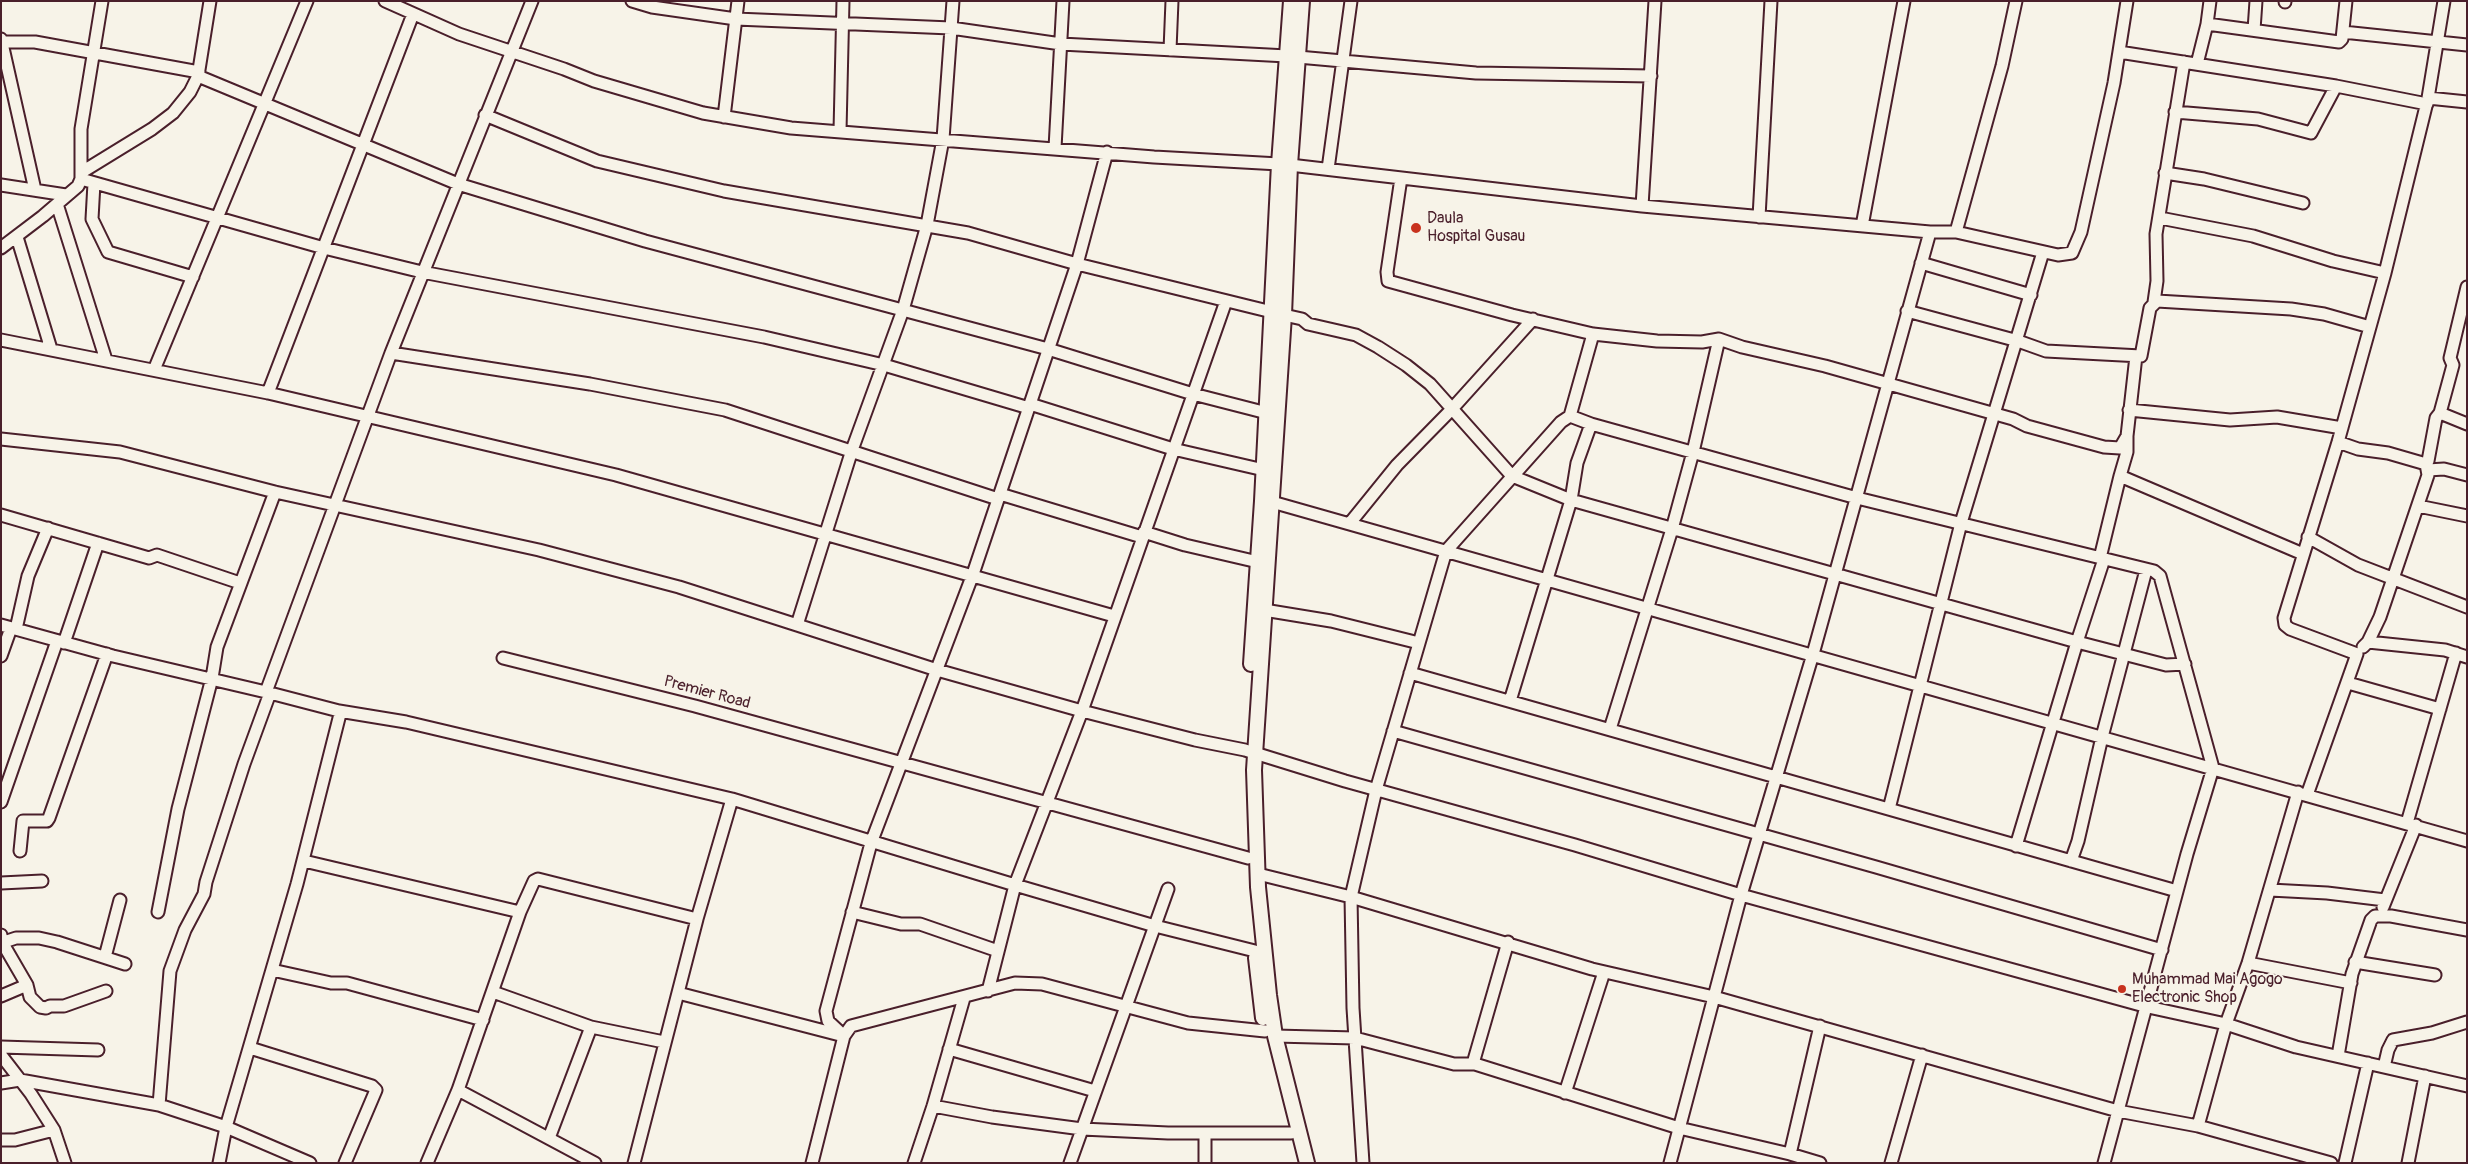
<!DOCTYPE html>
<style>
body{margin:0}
#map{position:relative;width:2468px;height:1164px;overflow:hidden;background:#f7f3e8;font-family:Pangolin,sans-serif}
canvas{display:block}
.frame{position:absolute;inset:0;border:2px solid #4a1f2b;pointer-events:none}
</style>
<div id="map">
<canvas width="2468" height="1164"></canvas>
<div class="frame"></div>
</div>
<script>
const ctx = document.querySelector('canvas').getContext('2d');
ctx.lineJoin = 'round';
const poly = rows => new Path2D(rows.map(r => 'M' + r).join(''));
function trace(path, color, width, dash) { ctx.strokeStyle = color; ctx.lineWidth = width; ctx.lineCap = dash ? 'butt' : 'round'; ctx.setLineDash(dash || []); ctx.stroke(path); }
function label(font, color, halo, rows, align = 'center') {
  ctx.font = font + ' Pangolin,sans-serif'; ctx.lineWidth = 4; ctx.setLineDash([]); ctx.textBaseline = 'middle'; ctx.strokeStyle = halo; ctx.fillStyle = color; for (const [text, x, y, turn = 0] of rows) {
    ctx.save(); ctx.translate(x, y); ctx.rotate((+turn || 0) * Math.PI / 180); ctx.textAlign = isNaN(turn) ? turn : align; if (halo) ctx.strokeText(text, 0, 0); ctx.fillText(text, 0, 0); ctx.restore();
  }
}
const minor = poly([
 [385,1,459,34,564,69,594,81,703,113,791,128,1154,157,1279,164],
 [632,1,652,7,736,19,951,28,1061,44,1287,56],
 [2285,2,2285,1],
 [2207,24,2339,42,2342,39,2346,1],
 [2254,30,2256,1],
 [2343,32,2467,45],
 [1,39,35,190],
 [2,42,35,42,199,72],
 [1170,50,1172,1],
 [2119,52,2336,86,2427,104],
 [1298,57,1476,73,1651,76],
 [2197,64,2207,24,2210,1],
 [198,76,458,184,645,241,1048,349,1193,394,1267,413],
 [2428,98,2467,102],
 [2175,112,2258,119,2311,133,2336,86],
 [485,115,597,161,724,191,968,233,1077,264,1272,312],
 [724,117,738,1],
 [840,131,843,1],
 [1055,148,1063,1],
 [1290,165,1642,206,1930,232,1956,232,2058,255,2072,253,2081,232,2114,83,2127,1],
 [1328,169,1351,1],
 [82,172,152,129,173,113,190,92,198,76,210,1],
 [2165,173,2204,179,2303,203],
 [1401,178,1387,272,1388,281,1512,315,1593,334,1657,341,1702,342,1719,339,1742,347,1825,366,2013,419,2027,426,2104,447,2120,448,2127,436,2136,356],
 [81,179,324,248,422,272,764,337,884,365,1029,408],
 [94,183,92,219,108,252,193,277],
 [1,185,66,195],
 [57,204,106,360],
 [1642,206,1655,1],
 [1759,217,1771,1],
 [2160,218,2253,236,2333,261,2385,273],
 [1862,226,1904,1],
 [1956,232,2002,66,2016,1],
 [17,237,51,349],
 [1,248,43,216,78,186,81,179,81,129,102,1],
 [1921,263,2031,295],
 [2154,302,2157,281,2156,234,2184,62],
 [1907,311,2018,341,2046,351,2141,356,2150,308,2157,301,2291,309,2324,314,2370,327],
 [1284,315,1302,319,1308,324,1356,335,1378,347,1406,365,1430,384,1512,476,1571,500,2077,642,2166,665,2185,664],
 [1,340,268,393,616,475,1114,616],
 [391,353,590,384,725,410,998,499],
 [154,370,307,1],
 [268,393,413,14],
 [1030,404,1173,449,1264,470],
 [2129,410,2230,420,2277,417,2342,428],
 [2440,413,2467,424],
 [1570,416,1591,424,1857,498,2154,571,2160,576,2213,768,2187,854,2104,1163],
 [2127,436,2127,452,2120,476,2303,554],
 [1,439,120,452,275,492,539,550,679,587,937,670,1082,711,1195,740,1245,750,1345,781,1575,845,1741,895,2148,1007,2226,1024,2296,1047,2467,1086],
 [2338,442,2358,449,2388,453,2426,464],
 [2428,470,2444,469,2467,475],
 [1000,494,1142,537],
 [1272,502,2467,841],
 [2418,506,2467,516],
 [1,515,149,558,157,555,240,583],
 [1350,523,1397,465,1451,410,1533,319],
 [1144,532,1185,545,1258,562],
 [2308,537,2358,565,2467,607],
 [2100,558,2120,476],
 [1264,610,1331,621,1419,643],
 [1,625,113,656,266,692,339,711,340,714,297,884,226,1127,219,1163],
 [797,625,852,450,903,310,927,225,943,139,953,1],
 [16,629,28,576,48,528],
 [2368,642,2380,617,2428,475,2426,464,2428,461,2436,418,2440,413,2453,365,2450,358,2467,287],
 [64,643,98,543],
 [2363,647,2368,642,2445,650,2467,657],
 [1,656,11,628],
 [503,658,695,706,1248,858],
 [1410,673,2177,891],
 [2348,683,2440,709],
 [266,692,391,353,532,1],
 [1510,701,1571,500,1577,463,1591,424],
 [339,711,406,722,732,799,1015,885,1155,926,1255,951],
 [1610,729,1672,529,1693,452,1719,339],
 [1393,731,1876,867,2162,950],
 [2307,795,2357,654,2290,629,2285,625,2284,618,2338,442,2385,273,2428,98,2444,1],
 [1,802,57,641],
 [1889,809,1961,523,2043,252],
 [2407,823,2456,653],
 [2016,846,2077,642,2104,559],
 [20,851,23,821,47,821,49,818,107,654],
 [304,861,520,912],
 [2071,861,2078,841,2102,737,2146,570],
 [1258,874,1351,897,1592,969,1714,997,2118,1111,2198,1126,2331,1163],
 [1,883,42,881],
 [2270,890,2327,893,2385,900],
 [2383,907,2416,825],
 [158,912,178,809,212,678,217,647,275,492],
 [852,912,901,924,920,924,998,951],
 [1,935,2,942,27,985,30,997,40,1007,46,1008,50,1006,64,1006,106,991],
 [1508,942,1474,1060,1475,1064,1679,1128,1790,1154,1820,1163],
 [1,943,16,938,39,938,57,942,125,964],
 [105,957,120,900],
 [2355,962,2435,975],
 [2248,963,2351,983],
 [272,970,331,983,347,983,483,1020],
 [988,991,1015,885,1082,711,1226,301],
 [493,992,591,1027,664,1042],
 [678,993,840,1035],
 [1,996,27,985],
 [844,1036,828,1021,826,1011,871,843,973,574,1077,264,1107,152],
 [1275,1036,1355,1038,1454,1064,1475,1064],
 [1,1047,98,1050],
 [250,1048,372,1086,376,1090,345,1163],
 [949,1049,1095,1091],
 [1,1055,31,1094,54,1130,65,1163],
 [2338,1056,2352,974,2371,920,2375,916,2391,916,2467,930],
 [2384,1067,2388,1050,2393,1040,2432,1033,2467,1022],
 [1,1083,20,1080,159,1105,226,1127,310,1163],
 [458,1090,595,1163],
 [1565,1093,1604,972],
 [159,1105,170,971,185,930,204,894,206,882,244,764,270,693],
 [933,1106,992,1117,1082,1129,1168,1133,1291,1133],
 [2198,1126,2226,1024,2248,963,2298,792],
 [549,1138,591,1027],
 [1,1140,15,1140,54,1130],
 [1790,1154,1820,1026],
 [427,1163,458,1090,520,912,534,881,538,879,697,919],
 [634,1163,697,919,732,799],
 [812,1163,844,1036,851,1026,1015,983,1042,984,1188,1023,1265,1031],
 [914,1163,933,1106,964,998],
 [1070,1163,1168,889],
 [1205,1163,1205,1133],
 [1363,1163,1353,1008,1351,897,1376,790,1446,551,1561,422,1570,416,1593,334],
 [1670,1163,1741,895,1813,654,1930,232],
 [1891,1163,1922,1055],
 [2345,1163,2368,1063],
 [2408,1163,2425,1076]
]);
const tertiary = poly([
 [1302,1,1290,165,1284,315,1254,770,1258,887,1269,995,1275,1036,1307,1163],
 [1251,664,1262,501,1279,164,1291,1],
 [1256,958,1263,1018]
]);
trace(minor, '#4a1f2b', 15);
trace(tertiary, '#4a1f2b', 18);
trace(minor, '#f7f3e8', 11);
trace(tertiary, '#f7f3e8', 14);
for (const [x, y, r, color] of [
 [1416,228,6,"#c8321e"],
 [2122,989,5,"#c8321e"]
]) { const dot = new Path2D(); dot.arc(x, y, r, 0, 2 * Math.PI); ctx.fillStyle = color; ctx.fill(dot); trace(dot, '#f7f3e8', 2); }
label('16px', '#4a1f2b', '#f7f3e8', [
 ["Daula",1427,219],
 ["Hospital Gusau",1427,237],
 ["Muhammad Mai Agogo",2132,980],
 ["Electronic Shop",2132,998]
], 'left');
label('16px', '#4a1f2b', '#f7f3e8', [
 ["Premier Road",707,693,15]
]);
</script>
